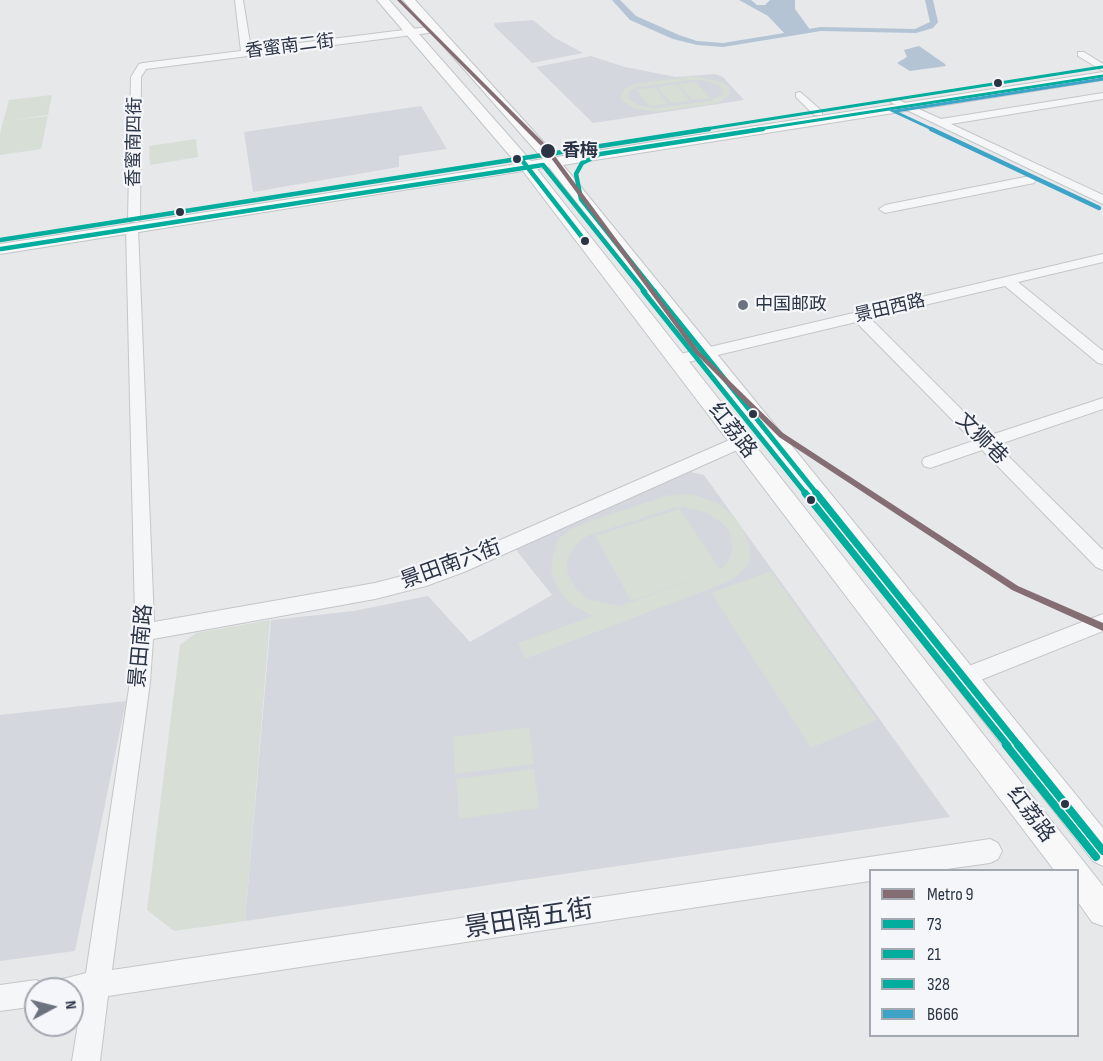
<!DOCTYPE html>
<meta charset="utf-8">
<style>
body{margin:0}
#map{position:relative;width:1103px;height:1061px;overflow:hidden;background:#e6e8ea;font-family:"Sofia Sans Condensed",sans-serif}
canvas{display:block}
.legend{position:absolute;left:869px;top:869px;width:210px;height:168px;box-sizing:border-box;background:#f4f6f9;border:2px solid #a4a8b1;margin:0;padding:8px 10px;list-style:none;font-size:18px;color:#2b3445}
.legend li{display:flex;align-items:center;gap:12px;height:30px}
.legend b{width:30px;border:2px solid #a4a8b1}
.north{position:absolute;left:24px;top:977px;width:60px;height:60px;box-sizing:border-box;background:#f4f6f9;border:2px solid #a4a8b1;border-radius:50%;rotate:83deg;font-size:16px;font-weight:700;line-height:24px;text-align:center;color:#2b3445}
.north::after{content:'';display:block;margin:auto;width:21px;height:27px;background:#6c737f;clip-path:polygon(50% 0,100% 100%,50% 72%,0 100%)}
</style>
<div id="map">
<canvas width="1103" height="1061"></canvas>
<ul class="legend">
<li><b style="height:8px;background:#846e74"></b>Metro 9</li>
<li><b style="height:8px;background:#01ad9c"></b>73</li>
<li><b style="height:8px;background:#01ad9c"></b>21</li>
<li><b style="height:8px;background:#01ad9c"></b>328</li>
<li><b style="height:8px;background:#3ea4c7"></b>B666</li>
</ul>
<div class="north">N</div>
</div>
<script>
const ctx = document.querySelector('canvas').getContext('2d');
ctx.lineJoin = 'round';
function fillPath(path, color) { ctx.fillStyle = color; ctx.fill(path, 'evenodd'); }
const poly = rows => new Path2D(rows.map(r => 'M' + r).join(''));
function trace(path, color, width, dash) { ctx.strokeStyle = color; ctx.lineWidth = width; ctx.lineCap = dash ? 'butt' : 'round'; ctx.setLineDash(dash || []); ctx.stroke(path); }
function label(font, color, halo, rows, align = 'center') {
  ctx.font = font + ' "Sofia Sans Condensed","Noto Sans SC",sans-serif'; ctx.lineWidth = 4.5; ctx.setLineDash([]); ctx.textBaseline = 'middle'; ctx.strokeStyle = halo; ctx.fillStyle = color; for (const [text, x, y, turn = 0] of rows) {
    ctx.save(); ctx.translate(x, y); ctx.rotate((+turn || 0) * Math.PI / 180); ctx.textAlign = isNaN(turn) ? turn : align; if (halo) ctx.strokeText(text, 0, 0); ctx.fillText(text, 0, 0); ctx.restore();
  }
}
fillPath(poly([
 [533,20,555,38,583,53,532,63,494,26,495,23],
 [591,56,625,67,676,77,715,74,723,77,744,100,593,123,536,67],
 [421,106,447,149,399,156,399,167,253,192,244,132],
 [686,471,704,475,950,817,245,921,271,620,354,611,428,596,470,642,552,595,513,546],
 [126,701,75,951,0,961,0,715]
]), '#d4d7dd');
fillPath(poly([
 [694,76,722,82,730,88,730,95,718,103,655,112,633,108,620,99,624,89,634,84],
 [690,80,701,80,716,84,722,88,723,94,709,101,654,108,638,105,628,98,630,91,638,87],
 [696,82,710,98,692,100,678,84],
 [676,84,690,101,671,103,657,87],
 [655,87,668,104,649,106,636,90],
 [52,95,48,115,10,120,48,116,41,149,0,155,0,133,9,100],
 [196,139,198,157,150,165,149,146],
 [691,494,718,503,735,518,741,526,750,547,750,557,748,566,741,572,733,579,707,590,525,659,518,643,593,616,570,604,556,586,551,572,552,559,557,540,573,528,587,522,669,495],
 [684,507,705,512,723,524,729,531,732,548,728,562,722,568,720,569,680,509,595,536,631,601,718,571,620,606,590,600,576,589,568,574,567,564,569,555,581,540,590,535,673,508],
 [771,571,795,605,877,720,811,748,711,593],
 [270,620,245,921,174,931,147,910,180,645,196,633],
 [529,727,534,764,455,774,453,737],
 [534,769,539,808,459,819,456,779]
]), '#d6ded6');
fillPath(poly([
 [739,0,751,0,757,5,765,5,770,0,795,0,795,9,811,31,786,35,768,16],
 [919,46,945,64,946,66,910,71,897,63,907,57,904,50]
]), '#b4c4d5');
fillPath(poly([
 [612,0,620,0,636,16,679,35,697,41,723,43,821,27,915,29,930,22,925,0,933,0,938,22,933,28,916,33,821,31,723,47,697,45,673,39,630,20,612,0]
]), '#b4c4d5');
const minor = poly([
 [235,0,243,0,251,49,436,26,441,29,436,32,146,69,141,77,140,219,138,222,130,222,128,219,131,77,139,64,143,63,241,51,235,0],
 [1078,52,1084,52,1103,64,1103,71,1078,56,1078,52],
 [800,92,822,111,822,115,814,115,796,97,796,93,800,92],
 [1103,93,1103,99,951,124,1103,195,1103,204,890,102,891,100,899,100,941,119,1103,93],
 [1030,176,1036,180,1034,183,885,213,879,209,885,205,1030,176],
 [132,224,138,228,154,622,375,583,425,570,450,562,734,438,740,436,746,438,748,442,746,446,464,572,426,586,375,599,153,639,150,682,112,970,990,839,998,843,1002,851,998,859,990,863,939,870,870,870,870,881,108,996,100,1061,72,1061,82,1000,72,1001,72,989,55,989,59,980,86,973,130,682,135,617,126,228,132,224],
 [1103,254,1103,262,1018,282,1103,351,1103,364,1098,363,1005,286,870,318,988,436,1103,398,1103,409,997,445,1103,550,1103,570,1096,567,982,450,930,468,924,466,922,462,924,458,973,441,856,322,676,365,668,360,676,355,1103,254],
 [1103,614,1103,631,963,687,956,685,953,678,956,671,1103,614],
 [36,980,45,984,47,989,36,989,36,1006,0,1011,0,985,36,980]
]);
const major = poly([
 [377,0,389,0,531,161,543,159,403,0,415,0,557,157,1103,72,1103,80,563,165,1103,828,1103,866,1093,861,549,167,537,169,1103,886,1103,926,1092,922,1078,902,1078,870,1054,870,523,171,0,254,0,244,517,164,377,0]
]);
trace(minor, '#c4c6c8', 2);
trace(major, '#c2c5c8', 2);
fillPath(minor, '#f5f6f7');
fillPath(major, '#f8f8f8');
trace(poly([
 [753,130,1103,76]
]), '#01ad9c', 3);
trace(poly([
 [521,159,585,241],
 [655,292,581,199,576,174,582,163,600,154,763,129]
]), '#01ad9c', 4.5);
trace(poly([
 [654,291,817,494]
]), '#01ad9c', 5);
trace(poly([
 [816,493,1019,746]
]), '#01ad9c', 7);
trace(poly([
 [1018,745,1103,851]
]), '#01ad9c', 8);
trace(poly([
 [1,249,543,165,645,292]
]), '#01ad9c', 4.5);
trace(poly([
 [643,291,806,494]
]), '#01ad9c', 5);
trace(poly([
 [805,493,1008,746]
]), '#01ad9c', 7);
trace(poly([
 [1006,745,1096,857]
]), '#01ad9c', 8);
trace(poly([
 [699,130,1102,67]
]), '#01ad9c', 3);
trace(poly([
 [0,240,709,129]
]), '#01ad9c', 4.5);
trace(poly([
 [891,110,934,130],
 [896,111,1103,79]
]), '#3ea4c7', 3);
trace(poly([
 [931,129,1099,208]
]), '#3ea4c7', 4.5);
fillPath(poly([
 [397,0,401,0,549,148,699,351,783,433,1018,586,1103,623,1103,631,1012,590,779,437,695,353,545,150,397,0]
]), '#846e74');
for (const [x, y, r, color] of [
 [998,83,5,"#2b3445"],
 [548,151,8,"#2b3445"],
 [517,159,5,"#2b3445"],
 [180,212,5,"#2b3445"],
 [585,241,5,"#2b3445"],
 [743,305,6,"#6c737f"],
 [753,414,5,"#2b3445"],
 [811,500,5,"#2b3445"],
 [1065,804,5,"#2b3445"]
]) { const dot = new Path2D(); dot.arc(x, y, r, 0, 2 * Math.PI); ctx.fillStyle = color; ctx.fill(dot); trace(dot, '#f4f6f9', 2); }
label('18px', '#2b3445', '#f4f6f9', [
 ["香蜜南二街",290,47,-7],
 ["香蜜南四街",135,142,-89],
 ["景田西路",890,309,-13]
]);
label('bold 18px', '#2b3445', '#f4f6f9', [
 ["香梅",562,151]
], 'left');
label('18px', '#2b3445', '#f4f6f9', [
 ["中国邮政",755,305]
], 'left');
label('21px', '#2b3445', '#f4f6f9', [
 ["红荔路",732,431,52],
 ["文狮巷",981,439,45],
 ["景田南六街",451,565,-20],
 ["景田南路",142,646,-85],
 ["红荔路",1030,815,53]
]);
label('26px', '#2b3445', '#f4f6f9', [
 ["景田南五街",529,920,-9]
]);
</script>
